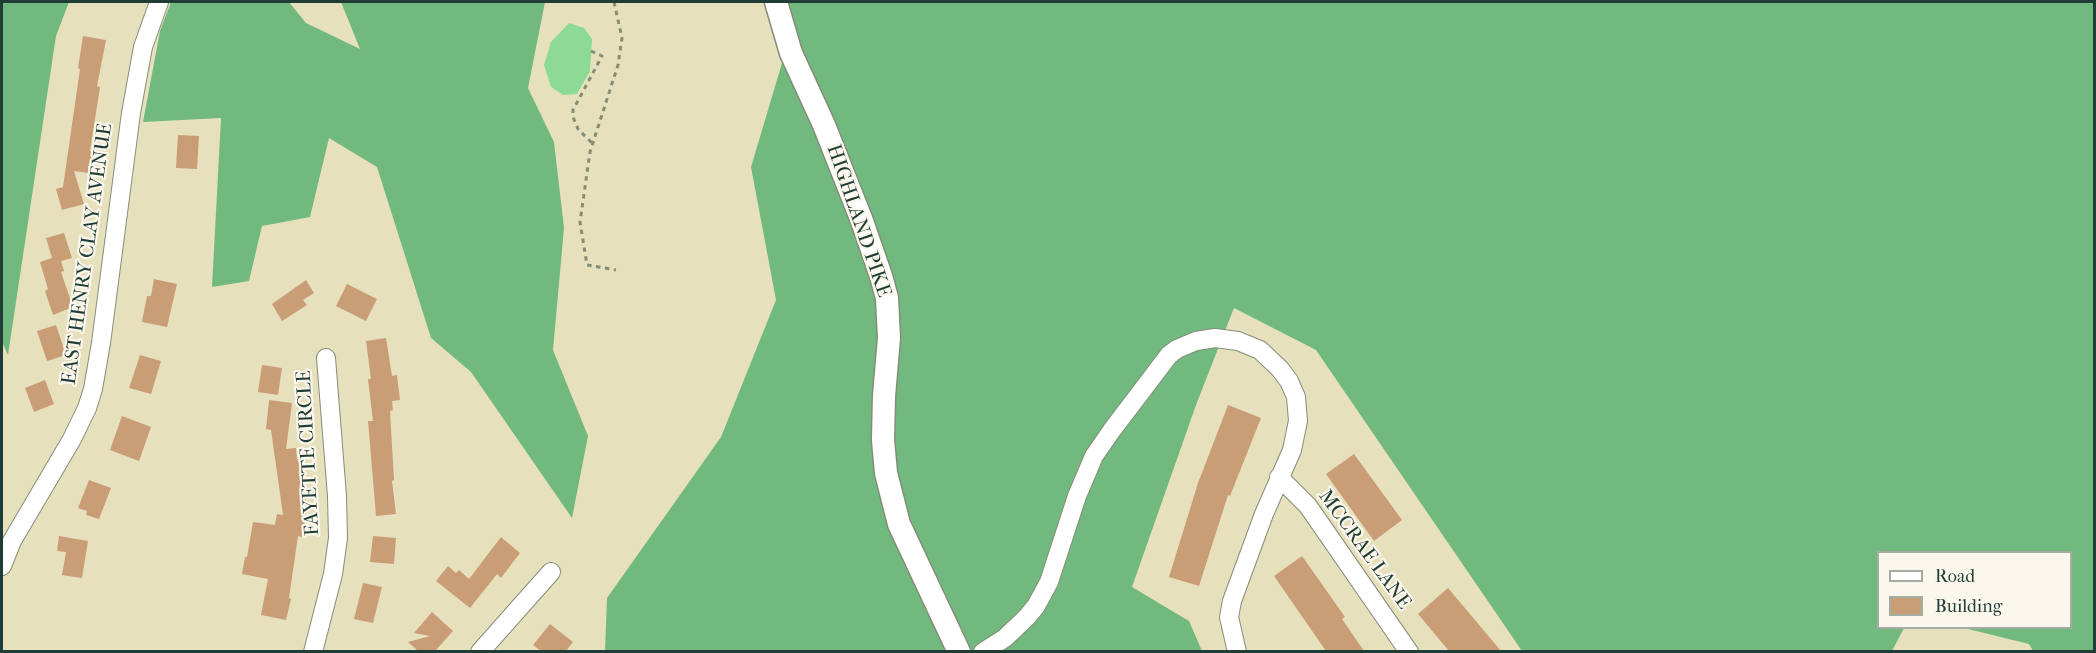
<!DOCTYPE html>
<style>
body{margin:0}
#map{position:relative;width:2096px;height:653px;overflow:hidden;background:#e7e0bd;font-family:"IM FELL French Canon",serif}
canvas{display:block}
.frame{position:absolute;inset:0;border:3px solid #1f3d34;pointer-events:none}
.legend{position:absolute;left:1877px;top:551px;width:195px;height:78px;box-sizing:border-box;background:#fbf7ec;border:2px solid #a3ada2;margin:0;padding:8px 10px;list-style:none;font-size:18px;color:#1f3d34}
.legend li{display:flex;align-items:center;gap:12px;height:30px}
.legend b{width:30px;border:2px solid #a3ada2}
</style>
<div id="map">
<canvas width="2096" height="653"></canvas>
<div class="frame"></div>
<ul class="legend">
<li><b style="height:8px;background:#fff"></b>Road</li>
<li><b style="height:16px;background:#c99d76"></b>Building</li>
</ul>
</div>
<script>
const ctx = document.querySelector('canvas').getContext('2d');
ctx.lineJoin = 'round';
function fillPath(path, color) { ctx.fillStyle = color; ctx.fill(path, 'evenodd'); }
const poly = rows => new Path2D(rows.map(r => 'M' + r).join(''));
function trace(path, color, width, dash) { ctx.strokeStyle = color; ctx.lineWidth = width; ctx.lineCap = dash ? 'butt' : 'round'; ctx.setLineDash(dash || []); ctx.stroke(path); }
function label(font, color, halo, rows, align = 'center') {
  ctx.font = font + ' "IM FELL French Canon",serif'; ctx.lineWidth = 4.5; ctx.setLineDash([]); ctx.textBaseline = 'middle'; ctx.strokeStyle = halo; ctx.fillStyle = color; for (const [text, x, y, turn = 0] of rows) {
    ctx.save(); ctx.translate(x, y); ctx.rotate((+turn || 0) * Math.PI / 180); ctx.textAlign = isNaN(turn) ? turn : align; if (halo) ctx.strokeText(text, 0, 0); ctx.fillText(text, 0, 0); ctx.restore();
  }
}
fillPath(poly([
 [569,23,584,28,592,39,590,71,577,94,563,95,551,87,544,65,551,42]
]), '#8dd996');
fillPath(poly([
 [2,2,69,2,56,36,8,355,2,342],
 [171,2,289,2,306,23,360,49,341,2,545,2,528,88,554,142,564,228,553,350,588,436,572,518,471,372,431,338,377,167,329,138,310,217,262,226,249,281,212,287,221,118,143,122,160,31],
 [776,2,2094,2,2094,651,2033,651,2029,644,1964,628,2070,628,2070,552,1878,552,1878,628,1904,628,1892,651,1522,651,1316,350,1234,308,1196,405,1132,587,1189,621,1202,651,605,652,607,598,721,437,776,300,751,167,788,43]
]), '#72b97f');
fillPath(poly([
 [83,36,106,40,97,86,100,87,90,151,94,151,93,163,89,163,88,173,74,171,84,204,62,210,56,189,63,187,80,69,78,68],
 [178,135,199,136,197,169,176,168],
 [64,233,72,258,61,261,64,271,61,272,73,307,53,315,45,291,48,289,40,262,52,258,46,238],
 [154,279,177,284,167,327,142,322,147,296,151,296],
 [306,280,314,293,303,300,307,305,282,321,272,304],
 [347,284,377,299,366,321,336,306],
 [56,325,66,355,47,361,37,331],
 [386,338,392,376,397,375,400,400,392,401,393,410,390,411,394,480,392,481,396,514,376,516,368,421,373,421,368,379,371,379,366,341],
 [140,355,161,361,151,394,129,388],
 [262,365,282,368,278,395,258,392],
 [45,380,54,404,34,412,25,388],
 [269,400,292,403,286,449,296,448,297,459,300,458,307,508,302,537,298,536,289,598,291,599,286,620,261,615,268,579,242,574,245,557,247,557,253,522,275,525,277,514,283,515,271,430,266,429],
 [1228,405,1261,418,1230,496,1228,495,1199,586,1169,577,1198,483],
 [122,416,151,427,139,461,110,450],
 [1354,454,1402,520,1374,541,1326,474],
 [89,480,111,488,99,519,86,515,87,511,78,508],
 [59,536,88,541,82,578,62,575,66,552,57,551],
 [373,536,396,538,394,564,370,562],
 [501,537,520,553,501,578,497,574,470,608,436,581,448,566,456,573,459,570,469,579],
 [1302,556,1345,617,1342,619,1364,651,1326,651,1274,576],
 [363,583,382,587,373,623,354,619],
 [1448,588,1501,651,1449,651,1418,614],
 [432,612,453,631,435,651,418,651,408,642,430,636,414,633],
 [550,624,573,642,566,651,541,651,533,645]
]), '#c99d76');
const minor = poly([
 [1279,477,1308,506,1409,652],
 [2,566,12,541,72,439,87,408,93,389,101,343,131,113,143,47,159,2],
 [313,652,333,574,338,538,337,496,326,358],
 [480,652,551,572],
 [983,652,1005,638,1027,617,1036,606,1049,582,1077,496,1094,456,1112,430,1169,355,1177,349,1196,341,1215,338,1238,341,1260,350,1280,369,1289,381,1296,397,1298,421,1292,450,1264,514,1232,601,1229,617,1237,652]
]);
const tertiary = poly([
 [776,2,791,53,824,125,862,221,881,276,887,298,889,338,884,396,883,440,886,473,899,524,959,652]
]);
trace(minor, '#838e78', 20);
trace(tertiary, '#838e78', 25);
trace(poly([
 [614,2,622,38,618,65,590,152,580,222,587,265,616,270],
 [591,51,602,56,573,110,573,117,578,129,593,144]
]), '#838e78', 3, [4.5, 4.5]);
trace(minor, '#fff', 18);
trace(tertiary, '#fff', 22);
label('20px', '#1f3d34', '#fbf7ec', [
 ["HIGHLAND PIKE",858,221,71],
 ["EAST HENRY CLAY AVENUE",88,254,-82],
 ["FAYETTE CIRCLE",309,453,-93],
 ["MCCRAE LANE",1364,550,54]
]);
</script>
